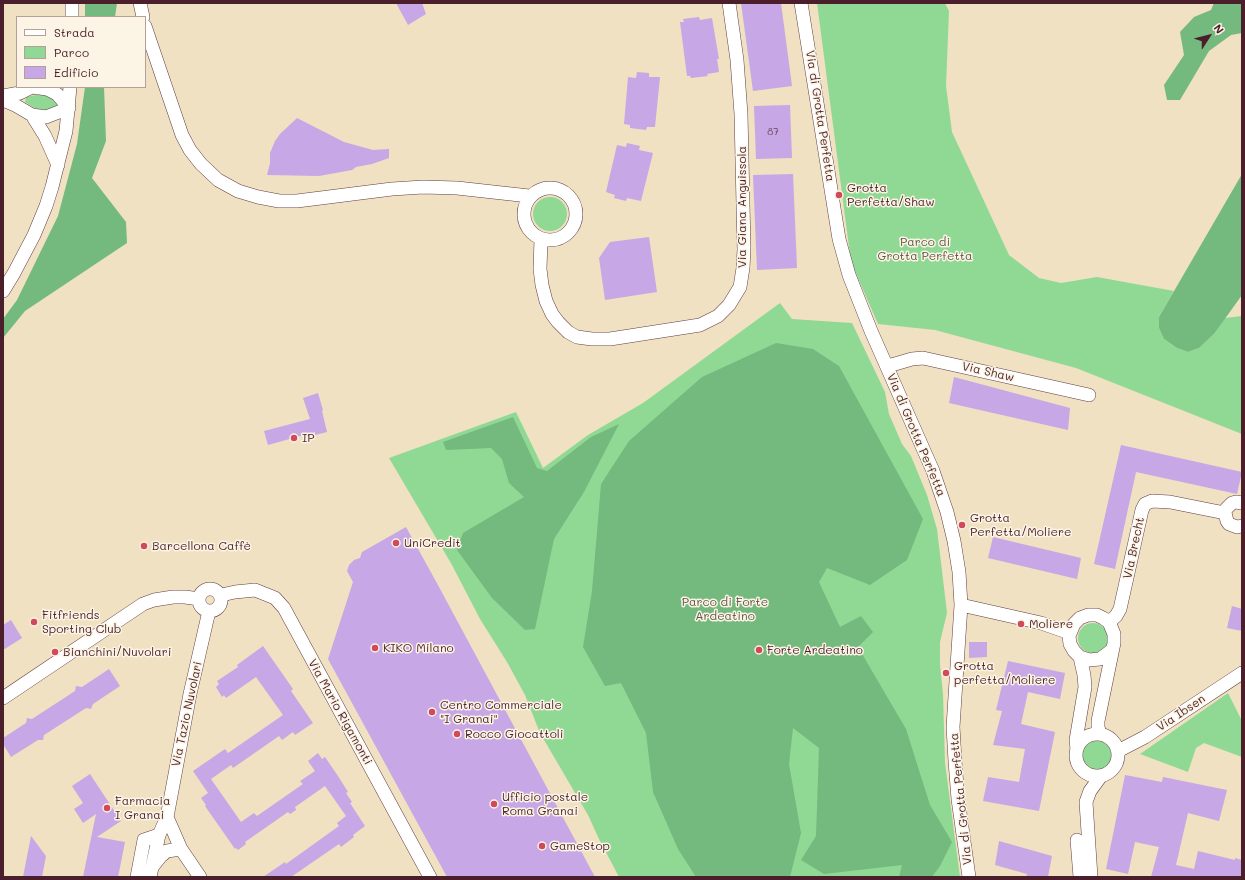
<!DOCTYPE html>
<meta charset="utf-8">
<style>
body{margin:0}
#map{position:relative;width:1245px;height:880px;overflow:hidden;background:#efe1c1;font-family:Mali,sans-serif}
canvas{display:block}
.frame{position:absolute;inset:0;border:4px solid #4a1f2b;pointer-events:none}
.legend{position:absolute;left:16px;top:16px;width:130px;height:72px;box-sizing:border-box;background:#fcf5e5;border:1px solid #b59f9b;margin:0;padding:5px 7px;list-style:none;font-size:12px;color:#4a1f2b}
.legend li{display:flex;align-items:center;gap:8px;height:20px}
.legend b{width:20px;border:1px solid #b59f9b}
.north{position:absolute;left:1189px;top:16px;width:40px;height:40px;-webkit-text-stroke:3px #fcf5e5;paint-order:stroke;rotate:54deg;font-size:11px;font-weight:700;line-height:16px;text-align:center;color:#4a1f2b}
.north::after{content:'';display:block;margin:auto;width:14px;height:18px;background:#4a1f2b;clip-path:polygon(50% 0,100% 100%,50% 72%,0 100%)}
</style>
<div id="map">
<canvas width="1245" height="880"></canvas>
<div class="frame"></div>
<ul class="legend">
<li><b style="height:5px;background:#fff"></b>Strada</li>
<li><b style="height:11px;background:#90d994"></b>Parco</li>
<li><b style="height:11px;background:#c7a7e5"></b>Edificio</li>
</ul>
<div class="north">N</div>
</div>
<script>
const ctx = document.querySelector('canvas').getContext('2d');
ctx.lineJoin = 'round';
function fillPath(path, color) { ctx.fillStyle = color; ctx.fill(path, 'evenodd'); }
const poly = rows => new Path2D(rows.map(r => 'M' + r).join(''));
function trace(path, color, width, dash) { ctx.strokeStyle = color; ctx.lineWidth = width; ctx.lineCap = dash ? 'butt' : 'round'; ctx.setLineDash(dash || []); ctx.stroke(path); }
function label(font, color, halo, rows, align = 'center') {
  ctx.font = font + ' Mali,sans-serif'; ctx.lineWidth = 3; ctx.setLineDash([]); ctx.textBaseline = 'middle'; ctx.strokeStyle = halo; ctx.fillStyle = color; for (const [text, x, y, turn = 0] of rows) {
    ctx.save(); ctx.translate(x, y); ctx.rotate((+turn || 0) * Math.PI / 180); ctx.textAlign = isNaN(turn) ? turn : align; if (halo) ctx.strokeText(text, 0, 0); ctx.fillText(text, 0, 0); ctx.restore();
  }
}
fillPath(poly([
 [817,3,945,3,949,11,946,86,952,132,1009,255,1039,278,1061,283,1097,277,1174,291,1159,317,1159,328,1164,339,1177,348,1188,352,1199,348,1214,334,1225,318,1242,316,1242,434,1076,368,935,330,878,324,851,262],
 [46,93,58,102,56,108,52,110,36,109,25,102,26,97],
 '533 214a17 17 0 1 1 34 0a17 17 0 1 1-34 0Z',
 [780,303,792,319,852,323,885,392,889,414,902,444,911,456,927,495,937,529,947,613,940,642,940,665,943,694,945,763,960,877,619,877,599,839,588,815,540,733,525,695,507,662,480,619,452,565,389,458,516,412,543,468,588,435,643,403],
 '1078 638a15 15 0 1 1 30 0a15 15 0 1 1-30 0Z',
 [1228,693,1242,721,1242,757,1204,743,1196,748,1188,772,1140,754],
 '1082 756a15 15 0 1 1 30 0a15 15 0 1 1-30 0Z'
]), '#90d994');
fillPath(poly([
 [85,3,117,3,115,17,85,17],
 [1214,3,1242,3,1242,33,1231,35,1209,51,1180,100,1167,100,1164,85,1184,55,1180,32,1194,17,1211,10],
 [85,87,104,87,106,141,92,178,126,222,127,243,25,311,3,338,3,319,17,300,58,216,77,144],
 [1242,174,1242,295,1214,334,1199,348,1188,352,1177,348,1164,339,1159,328,1159,317],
 [776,343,813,349,839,366,923,519,907,560,870,585,827,568,819,582,840,627,861,616,873,632,858,647,906,729,930,805,952,842,940,866,932,877,899,877,902,865,824,874,801,860,816,836,819,748,793,728,789,764,801,833,790,877,696,877,678,849,653,792,646,733,621,683,605,686,583,647,592,591,601,484,629,441,702,377],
 [513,417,537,468,547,471,591,437,619,424,584,492,554,539,535,629,525,630,492,598,457,550,463,533,524,497,509,483,502,459,491,448,446,450,443,442]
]), '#74b97e');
fillPath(poly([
 [396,3,422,3,426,14,408,25],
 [741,3,781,3,792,86,753,91],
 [699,17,700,20,712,18,719,59,717,59,719,72,707,74,708,76,691,78,690,76,687,76,680,22,684,22,683,19],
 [637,72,649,73,649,77,660,77,655,127,647,127,646,130,630,128,630,125,624,124,628,77,636,78],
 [790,105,792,158,756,159,754,106],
 [297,118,344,142,373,150,389,149,389,158,372,164,356,167,352,170,319,176,267,175,270,163,270,153,275,141,280,134],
 [627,143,640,146,639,150,653,153,641,201,627,198,626,201,614,198,615,195,606,192,617,145,626,147],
 [793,174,797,268,757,270,753,175],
 [649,237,657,292,605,300,599,258,610,242],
 [954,377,1070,408,1068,430,949,403],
 [318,393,323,410,322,411,327,432,315,435,315,432,268,445,264,431,310,419,303,398],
 [1121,445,1242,472,1237,494,1136,472,1115,569,1094,564],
 [406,527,439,587,595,877,447,877,328,659,353,582,347,571,349,565,354,560,360,558,362,552],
 [993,537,1081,558,1077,579,988,558],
 [1232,606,1242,609,1242,631,1227,628],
 [11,620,22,638,3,650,3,625],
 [969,642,987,642,987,657,969,658],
 [263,646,293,689,291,691,313,723,295,735,293,732,282,740,279,736,233,768,231,765,211,779,241,822,254,813,257,816,303,784,300,781,315,771,308,761,318,753,322,759,325,757,338,776,348,792,346,793,352,802,350,803,365,826,353,835,354,837,341,847,339,844,291,877,263,877,285,862,286,864,339,826,337,823,346,816,325,786,295,807,296,810,290,814,288,812,245,842,246,844,238,850,236,848,235,849,205,806,206,805,201,798,208,793,193,771,225,749,228,753,283,715,256,677,226,698,224,695,222,697,216,687,219,684,217,681,238,667,237,665],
 [1008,661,1065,673,1060,699,1028,692,1021,724,1055,732,1039,811,983,801,988,777,1019,782,1025,749,993,745,1002,711,996,710],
 [109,669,120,686,93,704,91,709,86,708,44,735,43,740,38,740,11,757,3,744,3,738,26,723,27,718,32,719,75,691,76,686,82,687],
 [90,774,121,821,97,837,125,842,118,877,83,877,96,814,83,823,74,809,83,803,72,786],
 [1125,775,1162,782,1163,777,1227,790,1219,821,1188,813,1176,865,1194,869,1198,851,1235,860,1235,858,1242,860,1242,877,1151,877,1159,847,1135,842,1128,874,1106,869],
 [31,836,46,856,42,877,23,877],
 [999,841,1052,856,1048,877,1026,877,1027,874,995,865]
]), '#c7a7e5');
const minor = poly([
 [140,3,143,17],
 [801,3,839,239,849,275,871,331,933,471,947,512,954,541,959,572,961,605,953,727,955,761,958,799,969,877],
 [72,17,72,3],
 [145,26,182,135,190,150,201,164,218,180,238,191,258,197,279,201,297,201,392,189,423,187,457,188,529,196],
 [3,96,20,93,32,87,47,89,57,94,69,108,46,117,32,115],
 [3,100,15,105,32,115,45,136,58,165],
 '524 214a26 26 0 1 1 52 0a26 26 0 1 1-52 0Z',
 [541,239,540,269,542,285,546,301,552,314,558,322,568,332,577,337,592,339,610,339,700,325,718,316,729,305,740,287,743,268,744,249,741,114,737,60,729,3],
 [3,291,14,273,34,235,46,206,52,187,66,131,70,87],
 [888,366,912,359,923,358,1089,395],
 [1242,503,1236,502,1232,503,1226,509,1225,513,1227,521,1229,524,1237,527,1242,526],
 '199 600a11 11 0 1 1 22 0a11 11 0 1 1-22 0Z',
 [221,597,226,594,235,592,255,590,275,598,284,608,430,877],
 [961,605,1041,623,1070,633],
 [1109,622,1116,616,1120,609,1142,510,1145,504,1152,501,1170,502,1225,513],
 [3,698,143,604,154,600,173,597,185,597,199,599],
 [1100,734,1098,727,1098,721,1114,643,1114,634,1109,622,1103,618,1097,615,1088,615,1080,618,1074,624,1069,636,1070,644,1074,651,1080,657,1089,660,1100,659,1112,650],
 '1076 755a21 21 0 1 1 42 0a21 21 0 1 1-42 0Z',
 [1077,749,1076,740,1085,687,1084,675,1080,657],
 [1118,751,1145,737,1242,673],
 [167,817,181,849,200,877],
 [1077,840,1080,877],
 [153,866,161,856,167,851,181,849],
 [137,877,144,840,159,835],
 [150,877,159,835,167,817,190,694,209,611],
 [1091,877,1086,802,1090,791,1101,776]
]);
trace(minor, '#633c42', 14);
trace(minor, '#fff', 13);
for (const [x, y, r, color] of [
 [839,195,4,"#d1495b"],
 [294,438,4,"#d1495b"],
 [962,525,4,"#d1495b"],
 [396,543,4,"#d1495b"],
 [144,546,4,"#d1495b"],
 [34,622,4,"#d1495b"],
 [1021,624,4,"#d1495b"],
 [375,648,4,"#d1495b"],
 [759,650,4,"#d1495b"],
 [55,652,4,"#d1495b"],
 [946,673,4,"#d1495b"],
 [432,712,4,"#d1495b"],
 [457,734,4,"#d1495b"],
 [494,804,4,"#d1495b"],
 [107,808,4,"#d1495b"],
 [542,846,4,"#d1495b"]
]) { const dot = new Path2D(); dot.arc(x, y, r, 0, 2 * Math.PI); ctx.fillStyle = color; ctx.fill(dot); trace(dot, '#fcf5e5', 1.5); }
label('10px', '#69415a', null, [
 ["87",773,132]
]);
label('12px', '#4a1f2b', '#fcf5e5', [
 ["Via di Grotta Perfetta",820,116,81],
 ["Via Giana Anguissola",742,207,-90],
 ["Via Shaw",988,372,13],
 ["Via di Grotta Perfetta",916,435,67],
 ["Via Brecht",1134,548,-78],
 ["Via Mario Rigamonti",340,712,61],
 ["Via Ibsen",1181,713,-34],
 ["Via Tazio Nuvolari",187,714,-78],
 ["Via di Grotta Perfetta",961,799,-96]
]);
label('12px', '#4a1f2b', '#fcf5e5', [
 ["Grotta",847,188],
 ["Perfetta/Shaw",847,202],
 ["IP",302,438],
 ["Grotta",970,518],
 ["Perfetta/Moliere",970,532],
 ["UniCredit",404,543],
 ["Barcellona Caffè",152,546],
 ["Fitfriends",42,615],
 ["Sporting Club",42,629],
 ["Moliere",1029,624],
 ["KIKO Milano",383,648],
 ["Forte Ardeatino",767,650],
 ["Bianchini/Nuvolari",63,652],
 ["Grotta",954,666],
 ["perfetta/Moliere",954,680],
 ["Centro Commerciale",440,705],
 ["\"I Granai\"",440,719],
 ["Rocco Giocattoli",465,734],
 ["Ufficio postale",502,797],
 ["Roma Granai",502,811],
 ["Farmacia",115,801],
 ["I Granai",115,815],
 ["GameStop",550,846]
], 'left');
label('12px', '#5f574a', '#fcf5e5', [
 ["Parco di",925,242],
 ["Grotta Perfetta",925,256],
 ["Parco di Forte",725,602],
 ["Ardeatino",725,616]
]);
</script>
